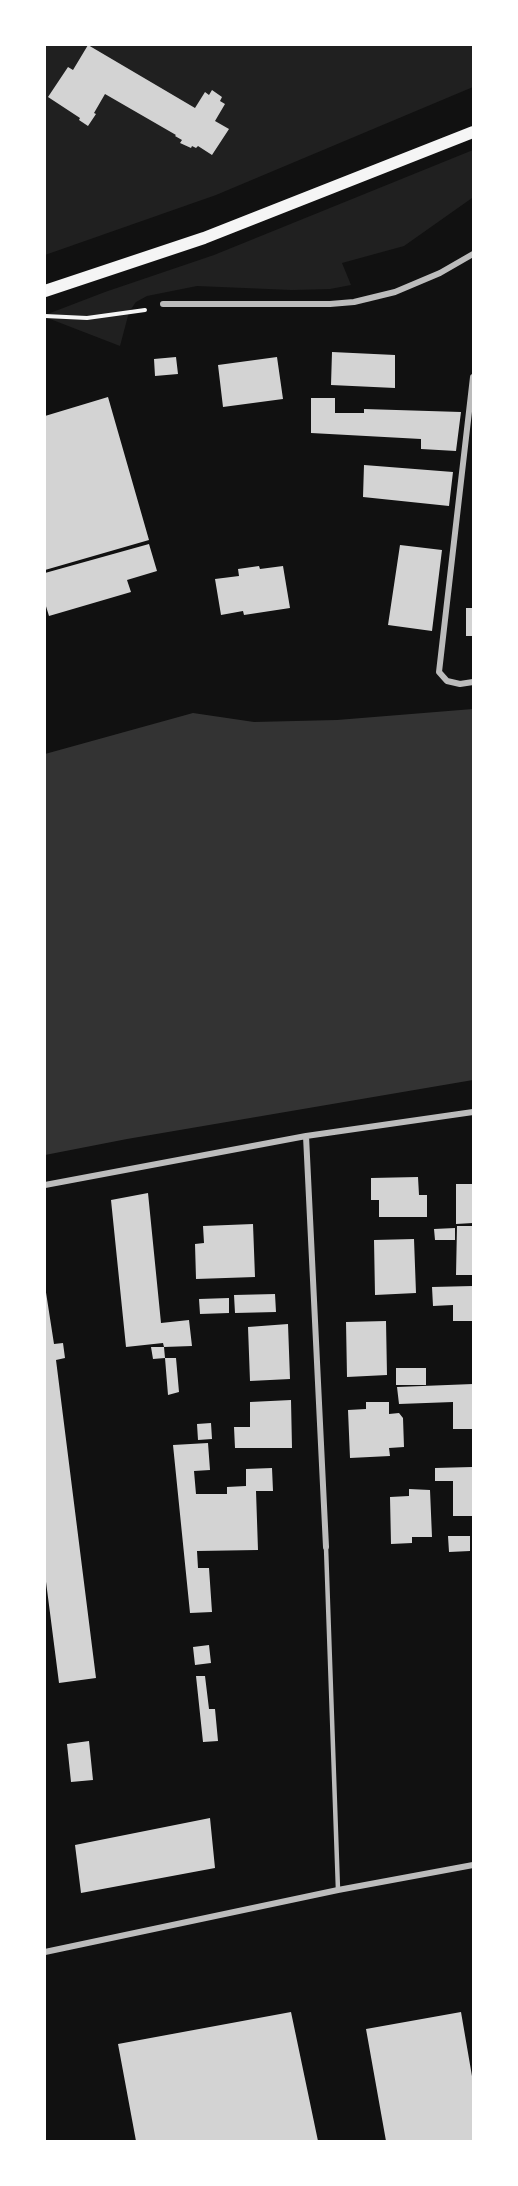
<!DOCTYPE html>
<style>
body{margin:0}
#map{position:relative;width:518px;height:2186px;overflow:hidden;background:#111;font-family:Arial,sans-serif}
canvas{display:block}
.frame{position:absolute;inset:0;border:46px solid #fff;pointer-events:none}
</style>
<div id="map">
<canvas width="518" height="2186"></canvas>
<div class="frame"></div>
</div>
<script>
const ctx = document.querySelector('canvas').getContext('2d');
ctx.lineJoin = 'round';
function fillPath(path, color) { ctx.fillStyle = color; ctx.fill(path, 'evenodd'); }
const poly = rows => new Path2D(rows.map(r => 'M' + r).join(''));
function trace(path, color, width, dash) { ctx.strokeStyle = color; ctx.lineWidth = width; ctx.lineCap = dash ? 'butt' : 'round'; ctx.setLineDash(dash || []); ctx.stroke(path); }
fillPath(poly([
 [45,45,473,45,473,87,216,195,45,255],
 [473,150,473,199,472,198,404,246,342,263,351,285,330,289,292,290,197,286,147,296,136,302,129,312,120,346,45,317,45,315,105,292,214,255]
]), '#202020');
fillPath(poly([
 [473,709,473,1080,127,1139,45,1155,45,754,193,713,254,722,337,720]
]), '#333');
fillPath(poly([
 [88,45,195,108,205,92,209,95,212,90,222,97,220,101,225,104,215,121,229,129,212,155,198,146,196,148,192,146,191,148,180,143,182,140,175,136,176,135,105,94,94,113,96,114,88,126,79,120,80,118,48,97,68,67,73,70],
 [332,352,395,355,395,388,331,385],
 [176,357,178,374,155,376,154,359],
 [277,357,283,399,223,407,218,365],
 [108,397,149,540,45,570,45,416],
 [311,398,335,398,335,413,364,413,364,409,461,412,456,451,421,449,421,439,311,433],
 [364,465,453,472,449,506,363,497],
 [149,544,157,571,127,580,131,592,49,616,45,603,45,573],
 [400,545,442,550,432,631,388,625],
 [259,566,260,569,283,566,290,608,244,615,243,611,221,615,215,579,239,576,238,569],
 [466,608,473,608,473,636,466,636],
 [418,1177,419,1195,427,1195,427,1217,379,1217,379,1200,371,1200,371,1178],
 [456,1184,473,1184,473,1223,456,1224],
 [148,1193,161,1323,189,1320,192,1346,164,1347,165,1358,153,1359,151,1347,164,1347,163,1343,126,1347,111,1200],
 [253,1224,255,1277,196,1279,195,1244,204,1243,203,1226],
 [457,1226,473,1226,473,1275,456,1275],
 [455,1228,455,1240,435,1240,434,1229],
 [414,1239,416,1293,375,1295,374,1240],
 [45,1286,54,1344,63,1343,65,1358,56,1360,96,1678,59,1683,45,1574],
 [473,1286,473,1321,453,1321,453,1305,433,1306,432,1287],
 [275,1294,276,1312,235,1313,234,1295],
 [229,1298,229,1313,200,1314,199,1299],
 [386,1321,387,1375,347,1377,346,1322],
 [288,1324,290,1379,250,1381,248,1327],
 [165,1358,176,1358,179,1392,168,1395],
 [396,1368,426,1368,426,1385,396,1385],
 [473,1384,473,1429,453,1429,453,1402,399,1404,397,1387],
 [291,1400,292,1448,235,1448,234,1427,250,1427,250,1402],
 [366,1402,389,1402,389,1414,399,1413,403,1418,404,1447,389,1448,390,1456,350,1458,348,1410,366,1409],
 [211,1423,212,1439,198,1440,197,1424],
 [208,1443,210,1470,194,1471,196,1494,227,1494,227,1487,246,1486,246,1469,272,1468,273,1491,256,1491,258,1550,197,1551,198,1568,209,1568,212,1612,190,1613,173,1445],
 [472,1467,472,1516,453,1516,453,1481,435,1481,435,1468],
 [409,1489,430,1490,432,1537,412,1537,412,1543,391,1544,390,1497,409,1496],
 [448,1536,470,1536,470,1551,449,1552],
 [209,1645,211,1663,195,1665,193,1647],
 [196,1676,205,1676,209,1709,215,1709,218,1741,203,1742],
 [89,1741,93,1780,71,1782,67,1744],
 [210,1818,215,1868,81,1893,75,1845],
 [291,2012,318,2141,136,2141,118,2044],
 [461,2012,473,2082,473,2141,386,2141,366,2029]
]), '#d3d3d3');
trace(poly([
 [45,316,87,318,145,310]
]), '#f5f5f5', 4);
trace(poly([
 [326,1547,338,1890]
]), '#bcbcbc', 4.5);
trace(poly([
 [163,304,330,304,354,302,395,292,440,273,473,254],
 [473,377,439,672,447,681,460,684,473,682],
 [306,1136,326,1547],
 [45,1185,306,1136,473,1112],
 [45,1952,338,1890,473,1865]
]), '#bcbcbc', 6);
trace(poly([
 [45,291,204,238,473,132]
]), '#f5f5f5', 12);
</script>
